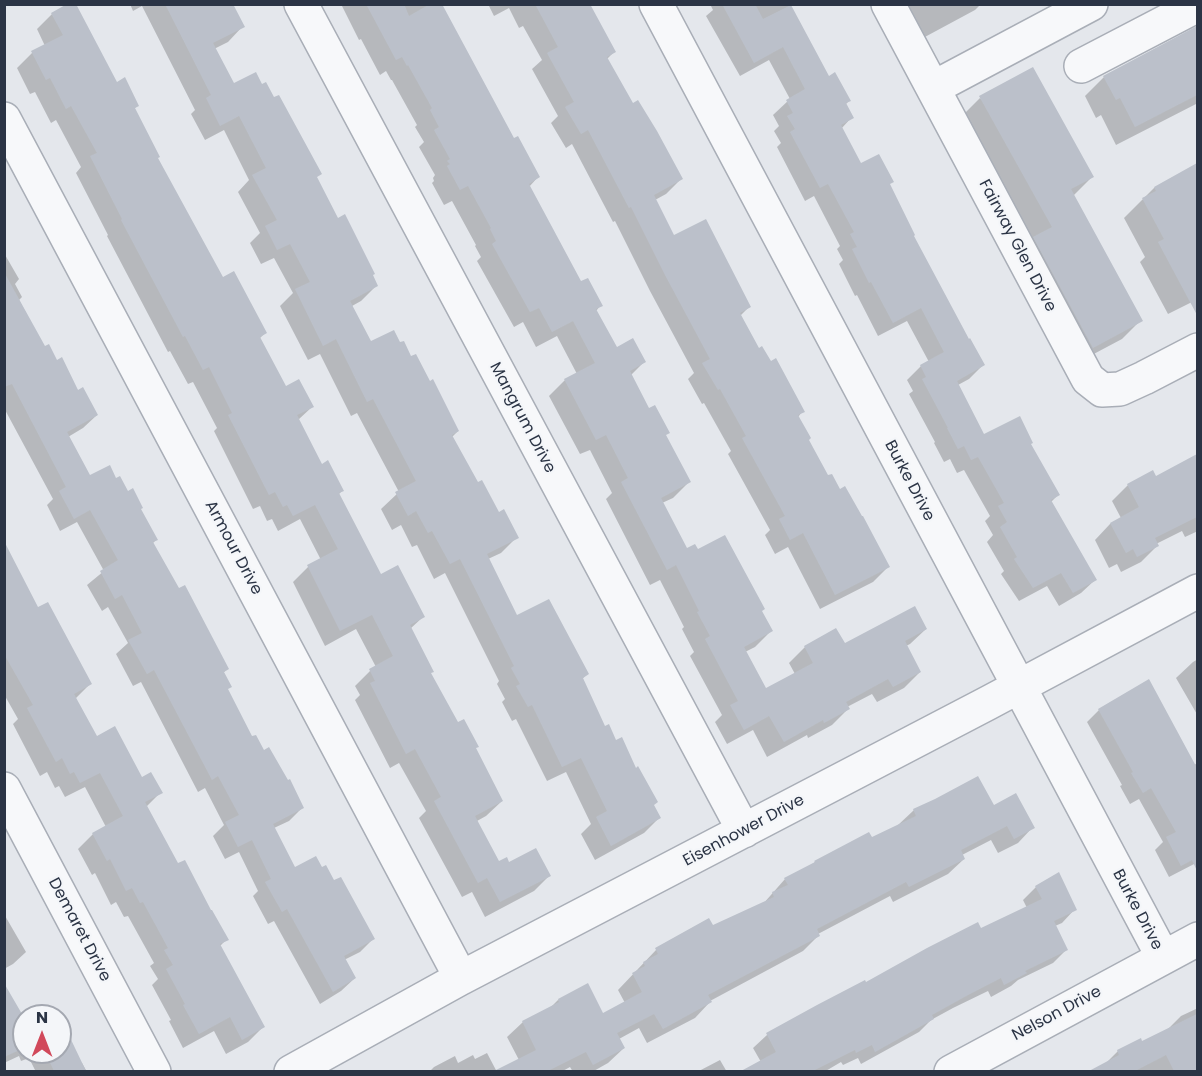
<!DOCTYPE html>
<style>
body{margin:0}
#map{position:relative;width:1202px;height:1076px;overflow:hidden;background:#e4e7ec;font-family:Poppins,sans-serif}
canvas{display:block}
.frame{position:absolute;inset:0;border:6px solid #2b3445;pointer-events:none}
.north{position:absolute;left:12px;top:1004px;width:60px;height:60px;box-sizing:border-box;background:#f4f6f9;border:2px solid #a4a8b1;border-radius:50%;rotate:0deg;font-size:16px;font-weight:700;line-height:24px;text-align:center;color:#2b3445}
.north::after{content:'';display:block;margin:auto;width:21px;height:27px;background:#d1495b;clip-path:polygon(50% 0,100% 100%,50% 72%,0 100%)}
</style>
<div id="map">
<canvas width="1202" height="1076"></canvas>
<div class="frame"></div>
<div class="north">N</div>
</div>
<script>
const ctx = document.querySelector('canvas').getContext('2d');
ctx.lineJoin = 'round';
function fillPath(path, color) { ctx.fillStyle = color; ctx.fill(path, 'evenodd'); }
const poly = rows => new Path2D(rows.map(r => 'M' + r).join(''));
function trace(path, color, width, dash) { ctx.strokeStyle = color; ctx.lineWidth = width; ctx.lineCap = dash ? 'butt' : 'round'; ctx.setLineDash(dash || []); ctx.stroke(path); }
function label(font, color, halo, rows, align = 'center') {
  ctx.font = font + ' Poppins,sans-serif'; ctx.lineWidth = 4.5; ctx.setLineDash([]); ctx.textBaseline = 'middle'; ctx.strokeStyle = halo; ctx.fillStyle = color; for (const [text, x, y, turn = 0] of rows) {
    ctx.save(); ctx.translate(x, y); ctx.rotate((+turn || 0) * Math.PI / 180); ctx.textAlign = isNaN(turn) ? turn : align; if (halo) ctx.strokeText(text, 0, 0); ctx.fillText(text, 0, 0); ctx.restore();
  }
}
fillPath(poly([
 [130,4,231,4,243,26,228,42,214,49,233,85,316,178,337,220,371,276,376,286,361,301,352,306,370,343,411,358,458,431,452,437,477,484,517,537,501,553,488,559,517,617,587,674,582,679,604,728,659,818,644,833,595,860,581,834,591,824,566,772,547,781,516,719,512,721,502,702,505,699,497,684,499,681,445,573,434,579,417,545,412,547,401,525,392,530,381,509,399,492,357,413,351,416,320,354,308,360,280,306,293,293,274,258,261,264,250,243,260,233,238,192,249,180,224,130,205,140,191,114,195,110,142,6,133,11],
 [341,4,432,4,513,140,538,177,529,187,580,283,601,305,596,311,616,349,644,362,630,376,648,410,665,436,689,482,673,498,662,503,687,550,761,611,771,631,755,647,745,652,766,690,795,674,789,663,805,647,844,645,926,629,910,644,906,646,920,672,904,688,877,702,872,694,847,707,848,709,832,725,808,738,807,735,767,757,753,730,727,744,715,722,722,715,690,656,694,652,682,629,684,627,660,580,650,585,606,499,612,493,590,450,580,454,549,396,565,380,577,374,557,336,536,347,523,322,514,327,477,261,481,257,475,246,476,245,452,201,444,205,432,183,434,181,433,178,435,175,419,147,424,142,415,127,417,125,392,80,391,80,386,71,380,75,361,39,359,40],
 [488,4,586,4,614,52,606,60,633,105,681,179,666,194,655,200,674,237,749,307,740,316,758,350,803,411,798,417,807,440,827,477,888,567,873,582,820,609,788,547,775,554,765,535,770,530,728,454,731,451,704,403,702,404,688,379,694,373,650,291,615,221,613,222,572,144,566,148,551,123,558,116,532,69,542,60,523,26,519,28,509,8,494,16],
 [710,4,789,4,829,78,849,101,845,105,852,117,841,129,860,165,889,185,913,236,968,341,983,365,969,379,958,385,984,436,1030,444,1058,495,1051,502,1095,580,1081,593,1059,606,1047,586,1019,601,1001,574,1004,571,987,542,993,535,985,521,990,516,964,470,957,473,950,459,944,462,934,443,935,442,909,394,913,391,907,380,921,366,929,362,907,321,878,336,857,295,855,296,839,264,843,260,837,249,840,246,814,196,805,201,777,147,781,143,774,131,779,126,773,115,790,99,769,60,740,76,706,16,713,10],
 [905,4,981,4,975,10,923,38],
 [52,14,138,105,134,109,156,158,223,279,265,333,259,339,285,388,312,407,298,420,321,466,342,491,338,495,380,576,423,617,410,629,430,674,457,724,474,749,502,801,486,816,477,821,498,863,509,864,549,876,534,891,485,917,472,892,462,897,419,818,426,811,399,763,390,768,355,700,360,695,355,686,370,671,376,667,356,629,325,646,293,582,308,567,321,560,300,519,278,531,272,519,267,521,260,506,253,509,214,431,217,428,193,382,188,384,170,351,168,352,107,236,108,235,76,173,81,167,56,120,51,123,35,92,30,94,17,68,32,53,45,46,37,29],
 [1198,28,1198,103,1116,145,1101,115,1096,118,1085,96,1104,77],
 [980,98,1092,177,1073,196,1141,320,1122,339,1073,365,962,116],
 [1198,165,1198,299,1168,314,1140,262,1145,257,1124,218,1154,188],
 [4,253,19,279,15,284,22,297,19,300,45,348,56,362,97,415,83,428,68,437,89,477,115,480,140,509,156,540,152,544,227,669,223,673,227,690,251,738,264,752,303,807,289,821,274,828,294,869,373,939,360,952,344,960,355,978,341,991,320,1004,274,921,268,924,253,896,258,891,239,852,225,859,213,836,224,825,205,788,198,792,141,682,133,686,116,654,128,643,108,607,102,611,87,585,104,571,77,522,60,531,47,505,53,499,4,408],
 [1198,456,1198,531,1185,537,1182,531,1156,544,1157,546,1141,562,1121,572,1117,564,1109,568,1095,540,1110,524,1121,518,1112,501,1128,485,1156,478],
 [4,545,37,609,90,684,75,699,96,738,141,779,161,792,146,807,178,865,227,939,220,946,263,1027,248,1042,226,1054,214,1031,183,1048,169,1021,171,1020,152,985,158,979,150,966,154,963,128,916,124,917,116,902,111,905,95,873,92,875,78,849,93,834,106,827,85,787,65,797,59,786,55,788,47,772,40,776,13,724,18,719,5,696,6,694,4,691],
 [1198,659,1198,716,1176,678,1193,662],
 [1099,710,1194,765,1198,763,1198,862,1169,877,1155,850,1163,842,1139,799,1130,804,1120,786,1122,785,1087,722],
 [936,800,993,807,1033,827,1018,843,998,853,991,840,962,855,964,859,948,874,893,902,890,896,818,934,818,936,803,951,710,1001,710,1002,695,1018,647,1043,639,1028,619,1039,624,1048,608,1063,592,1072,573,1072,570,1067,561,1072,497,1072,519,1060,507,1037,523,1022,550,1008,558,1000,603,1015,625,1003,618,990,656,950,709,920,712,927,763,904,785,879,810,866,815,862,868,834,871,839,897,826,914,810],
 [1036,887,1075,909,1062,923,1055,926,1066,950,1053,963,1018,980,1011,986,991,997,988,991,953,1008,931,1020,919,1032,861,1064,858,1058,843,1065,841,1062,824,1072,744,1072,761,1062,753,1048,767,1035,818,1006,1027,908,1023,900],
 [4,914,26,952,13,964,4,969],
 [4,986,21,1015,46,1016,24,1016,24,1052,60,1052,60,1028,81,1064,82,1063,87,1072,36,1072,29,1058,21,1061,19,1056,4,1063],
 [1198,1008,1198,1072,1092,1072,1105,1064,1118,1051,1142,1043,1168,1029,1181,1016],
 [487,1053,497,1072,429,1072,434,1067,455,1056,458,1063,473,1055,475,1059],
 [720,1060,727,1072,697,1072]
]), '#0003');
fillPath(poly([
 [67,4,76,4,117,82,125,77,139,106,135,108,160,157,158,158,223,277,234,271,267,333,260,337,286,386,299,379,314,407,297,415,322,464,328,460,344,491,339,493,381,574,398,565,425,617,410,625,434,672,431,673,458,722,464,719,479,747,476,748,503,801,475,816,499,861,507,857,509,862,536,848,551,876,500,902,487,878,478,883,434,801,441,797,415,749,406,754,370,683,375,681,369,669,393,656,372,615,340,631,307,565,338,549,315,505,293,516,287,505,283,507,275,492,269,495,228,415,232,413,209,367,203,370,185,336,183,337,121,220,122,219,90,156,97,153,71,106,66,109,50,78,46,80,31,51,63,35,51,13],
 [165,4,233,4,245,27,213,43,234,83,256,72,262,84,266,82,274,97,279,95,322,174,317,177,338,218,345,214,375,274,373,275,378,286,350,301,371,341,394,330,400,342,404,341,411,356,416,354,430,381,433,379,459,431,452,435,478,482,482,480,499,512,504,509,519,538,487,554,517,615,549,599,589,674,583,678,605,726,609,724,616,740,622,737,636,768,638,766,658,802,654,805,661,818,611,846,596,817,607,811,581,758,562,767,532,705,528,707,516,686,520,684,511,668,514,666,460,559,450,564,432,531,428,533,416,511,408,516,395,492,416,481,373,399,367,402,336,339,323,346,295,289,310,282,290,244,277,250,265,226,277,220,252,175,266,168,239,116,220,126,206,98,211,95],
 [366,4,404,4,409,16,430,4,442,4,514,138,518,136,540,177,529,184,581,281,588,278,603,306,596,309,617,347,633,338,646,362,630,371,649,408,655,405,670,433,666,435,691,482,661,498,687,548,695,544,698,549,725,535,765,609,762,611,773,631,744,647,766,688,813,663,804,646,836,628,845,643,915,606,927,629,905,641,921,672,893,687,888,679,846,702,850,709,824,723,823,720,784,742,769,716,744,730,730,705,738,701,705,639,710,636,697,612,699,611,676,565,667,570,621,482,628,478,606,435,596,440,564,379,595,363,573,321,552,332,539,308,530,312,492,244,496,241,490,229,491,228,468,186,460,190,447,166,450,164,447,161,450,159,434,130,439,127,430,110,432,108,408,65,407,66,402,57,396,60],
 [535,4,590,4,616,52,607,57,633,103,638,100,657,131,683,179,654,195,674,235,706,219,751,307,740,313,759,348,762,346,771,361,776,358,805,412,798,415,811,438,809,440,828,475,832,474,840,489,845,486,862,516,863,516,890,567,835,595,803,533,790,540,779,519,785,516,742,438,746,436,720,389,718,390,702,363,710,359,665,275,631,207,629,208,588,130,581,134,565,107,574,102,547,53,558,47],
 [722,4,755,4,763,19,791,5,829,76,835,72,851,101,846,103,854,118,841,125,861,163,879,154,894,182,890,184,915,235,914,236,969,339,970,338,985,365,957,381,984,434,1020,416,1033,443,1031,444,1060,495,1051,500,1097,580,1073,593,1061,573,1033,588,1014,559,1017,557,1000,527,1007,522,998,506,1004,503,978,457,971,460,964,446,958,449,947,428,948,428,922,379,926,377,920,365,944,352,921,308,893,323,871,282,869,283,852,249,857,247,850,234,854,232,828,184,820,188,790,132,795,129,787,116,793,113,786,100,805,89,783,47,754,63],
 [1197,26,1197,95,1135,127,1120,98,1116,100,1103,76],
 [1033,67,1094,177,1071,189,1143,321,1093,348,1033,237,1052,227,979,96],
 [1197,163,1197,315,1158,242,1164,239,1142,198,1156,191,1154,187],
 [4,272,45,346,49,344,57,360,62,357,78,390,83,387,98,415,67,432,90,475,110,465,116,478,120,476,128,491,133,488,143,508,141,509,158,540,153,542,179,588,185,585,229,669,224,672,232,687,228,689,252,736,256,735,264,750,269,747,288,780,290,779,304,808,273,824,295,867,316,856,322,867,326,865,334,880,341,877,375,939,344,956,356,978,333,992,287,909,282,912,265,882,271,879,252,840,238,847,225,822,239,815,218,776,212,780,154,670,147,674,128,640,142,633,122,595,115,599,100,571,118,560,90,510,74,519,59,491,66,487,12,384,4,387],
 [1197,454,1197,517,1155,538,1159,546,1137,557,1133,549,1126,553,1110,523,1139,507,1127,484,1153,470,1156,476],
 [4,541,38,607,48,602,92,684,74,694,97,736,115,726,142,777,151,772,163,793,145,802,178,863,185,860,211,910,212,910,229,940,220,944,265,1027,242,1040,230,1017,199,1034,183,1005,185,1004,166,969,173,965,164,950,168,948,143,902,140,903,132,888,126,891,110,859,107,861,92,833,123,816,100,773,80,783,74,772,70,774,62,758,56,762,27,708,33,705,4,654],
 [1149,679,1197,768,1197,871,1192,860,1181,866,1166,837,1176,832,1151,788,1143,793,1131,773,1133,772,1098,709],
 [978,776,994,805,1016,793,1035,828,1014,839,1007,826,961,850,965,859,909,887,906,882,817,929,820,936,708,995,712,1002,663,1029,654,1014,617,1033,625,1048,593,1065,586,1052,548,1071,494,1071,536,1050,522,1021,559,1002,558,999,588,983,603,1013,642,992,632,973,645,966,643,962,658,954,655,948,709,918,713,925,774,897,772,892,788,885,784,878,815,862,814,861,869,832,872,837,916,816,913,809,935,799],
 [1059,872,1077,910,1054,921,1068,950,1025,971,1027,973,1004,985,1001,978,968,995,932,1015,934,1019,875,1052,872,1045,856,1053,855,1050,813,1071,741,1071,776,1052,766,1033,817,1005,865,980,866,982,927,948,978,922,981,928,1042,899,1035,886],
 [4,983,22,1014,42,1004,48,1016,24,1016,24,1048,4,1057],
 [1197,1014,1197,1071,1174,1071,1166,1055,1135,1071,1089,1071,1119,1055,1117,1050,1141,1038,1142,1041],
 [64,1025,86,1071,54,1071,45,1052,60,1052,60,1027]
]), '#bbc0ca');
const minor = poly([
 [301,4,744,831],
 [656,4,1163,957],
 [888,4,1088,379,1102,390,1120,389,1144,378,1198,350],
 [1081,66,1198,5],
 [933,88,1091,4],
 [4,119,461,978],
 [4,789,154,1072],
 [291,1072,461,978,988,703,1198,591],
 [951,1072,1198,939]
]);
trace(minor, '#a9aeb7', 36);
trace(minor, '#f7f8fa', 33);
label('16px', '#2b3445', '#f4f6f9', [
 ["Fairway Glen Drive",1017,246,62],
 ["Mangrum Drive",522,418,62],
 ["Burke Drive",909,481,62],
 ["Armour Drive",233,548,62],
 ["Eisenhower Drive",744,831,-28],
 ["Burke Drive",1137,910,62],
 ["Demaret Drive",79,930,62],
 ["Nelson Drive",1057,1014,-28]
]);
</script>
